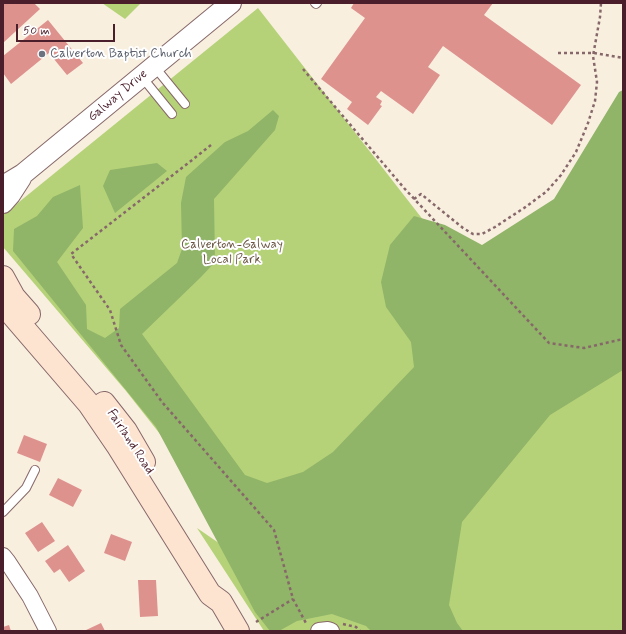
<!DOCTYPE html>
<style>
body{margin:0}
#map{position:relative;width:626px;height:634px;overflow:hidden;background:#f8efdf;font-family:Mynerve,sans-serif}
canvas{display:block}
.frame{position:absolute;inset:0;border:4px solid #4a1f2b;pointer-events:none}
.scale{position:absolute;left:16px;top:24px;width:99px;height:18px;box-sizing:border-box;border:2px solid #4a1f2b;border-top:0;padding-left:5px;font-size:12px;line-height:14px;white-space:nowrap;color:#4a1f2b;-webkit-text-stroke:3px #fff;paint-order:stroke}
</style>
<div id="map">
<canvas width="626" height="634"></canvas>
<div class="frame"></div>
<div class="scale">50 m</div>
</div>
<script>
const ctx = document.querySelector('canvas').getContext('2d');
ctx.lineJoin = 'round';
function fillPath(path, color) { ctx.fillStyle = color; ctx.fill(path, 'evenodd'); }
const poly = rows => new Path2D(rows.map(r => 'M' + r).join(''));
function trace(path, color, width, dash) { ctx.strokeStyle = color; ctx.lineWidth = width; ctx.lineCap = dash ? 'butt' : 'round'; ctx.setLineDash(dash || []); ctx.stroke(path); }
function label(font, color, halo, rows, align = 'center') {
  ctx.font = font + ' Mynerve,sans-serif'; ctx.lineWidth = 4; ctx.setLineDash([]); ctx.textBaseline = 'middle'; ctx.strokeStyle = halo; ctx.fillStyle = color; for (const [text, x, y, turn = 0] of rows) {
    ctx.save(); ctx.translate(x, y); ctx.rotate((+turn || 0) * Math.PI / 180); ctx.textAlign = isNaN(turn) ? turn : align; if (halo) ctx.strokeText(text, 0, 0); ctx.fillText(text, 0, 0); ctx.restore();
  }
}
fillPath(poly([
 [102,3,141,3,125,19],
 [258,8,523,348,623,272,623,631,264,631,197,528,245,561,254,553,126,391,3,247,3,215]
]), '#b5d278');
fillPath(poly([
 [623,90,623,370,550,415,462,522,449,605,457,623,463,631,371,631,366,626,332,614,297,621,279,631,270,631,255,612,156,427,13,251,14,229,37,216,53,197,80,185,83,228,57,262,86,305,87,329,105,338,119,328,120,309,177,263,182,249,181,203,186,177,225,142,248,131,273,110,279,116,275,130,214,199,215,262,201,277,142,334,245,475,267,483,303,472,333,452,414,367,411,342,386,307,381,282,390,245,414,216,445,225,482,245,554,199,619,92],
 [157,163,167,171,115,213,103,186,110,170]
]), '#90b468');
fillPath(poly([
 [3,3,34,3,40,9,3,43],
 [354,3,493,3,484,15,581,85,552,125,443,46,428,67,440,75,413,114,381,91,376,97,382,101,380,105,382,106,368,125,347,109,352,102,321,79,365,18,351,8],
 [48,20,83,63,67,75,49,53,11,84,3,73,3,56],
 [24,435,47,444,40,462,17,453],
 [58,478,82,490,73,507,49,495],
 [42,522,55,541,38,552,25,533],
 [111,534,132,542,125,561,104,553],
 [68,545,85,571,69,582,60,569,54,573,45,561],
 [138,580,156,580,158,616,140,617],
 [101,623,105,631,84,631],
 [9,625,11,631,3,631,3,627]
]), '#de928e');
const service = poly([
 [315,3,316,4,317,3],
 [154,66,185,104],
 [142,77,172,114],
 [3,512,26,488,35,470]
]);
const minor = poly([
 [3,556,7,561,30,596,48,631],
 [319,631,328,630,331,631]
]);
const tertiary = poly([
 [3,186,23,174,231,3],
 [3,203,10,195,21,178]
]);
const secondary = poly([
 [3,277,14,297,29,314],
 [3,304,89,404,117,445,210,594,221,602,238,631],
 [104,403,126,431,144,462]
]);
trace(service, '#87686a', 10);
trace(minor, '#87686a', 18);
trace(tertiary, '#87686a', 22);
trace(secondary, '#87686a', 24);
trace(poly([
 [558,53,594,53,623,58],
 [303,69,404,188,549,343,584,348,623,339],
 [211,145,187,164,71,254,110,310,121,345,162,402,274,530,293,599,307,625],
 [414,199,421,194,437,207,463,228,473,234,482,234,495,227,524,208,546,192,561,175,576,152,588,123,595,101,597,82,593,56,600,17,601,3],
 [256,622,293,599],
 [343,624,356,627,360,631]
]), '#87686a', 2.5, [3, 3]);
trace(service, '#fff', 8);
trace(minor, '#fff', 16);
trace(tertiary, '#fff', 20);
trace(secondary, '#fde4d1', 22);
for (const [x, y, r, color] of [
 [42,54,4,"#6b7280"]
]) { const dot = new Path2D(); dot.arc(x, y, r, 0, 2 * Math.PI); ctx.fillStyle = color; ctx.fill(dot); trace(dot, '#fff', 1.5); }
label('13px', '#5b616d', '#fff', [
 ["Calverton Baptist Church",50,54]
], 'left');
label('13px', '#4a1f2b', '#fff', [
 ["Galway Drive",118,96,-40],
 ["Fairland Road",130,442,57]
]);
label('13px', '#6a5542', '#fff', [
 ["Calverton-Galway",232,245],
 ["Local Park",232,260]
]);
</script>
